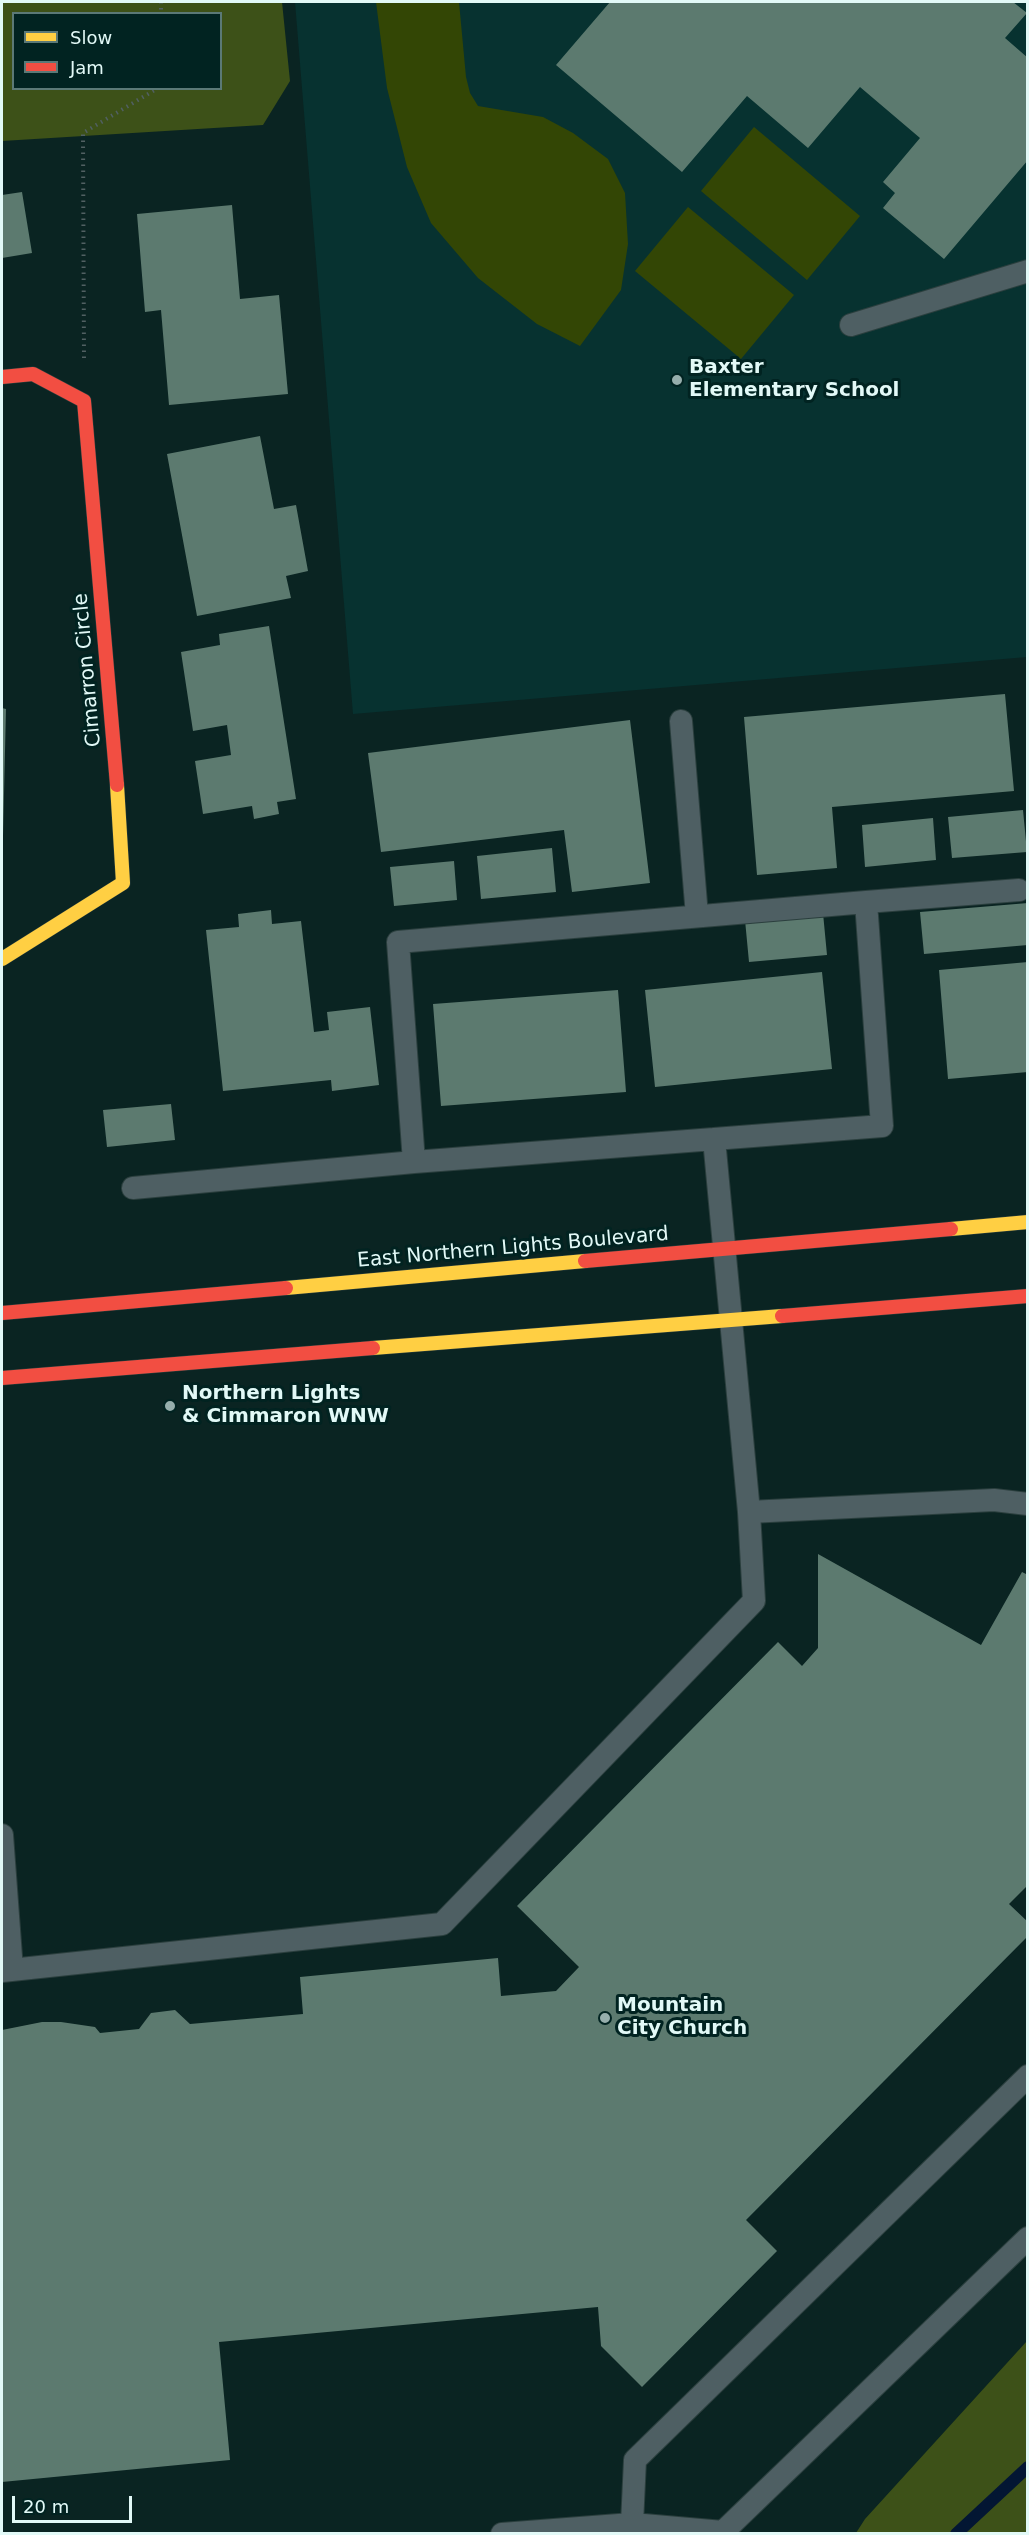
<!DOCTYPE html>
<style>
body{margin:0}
#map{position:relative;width:1029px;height:2535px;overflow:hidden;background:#0a2422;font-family:"DejaVu Sans",sans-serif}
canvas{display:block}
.frame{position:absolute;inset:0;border:3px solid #e2f9f7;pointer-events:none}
.legend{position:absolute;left:12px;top:12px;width:210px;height:78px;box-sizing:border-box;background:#012321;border:2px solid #5b7977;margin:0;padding:8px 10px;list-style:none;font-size:18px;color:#e2f9f7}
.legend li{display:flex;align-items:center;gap:12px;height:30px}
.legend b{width:30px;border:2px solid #5b7977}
.scale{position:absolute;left:12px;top:2496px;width:120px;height:27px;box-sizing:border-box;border:3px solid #e2f9f7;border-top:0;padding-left:8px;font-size:18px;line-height:21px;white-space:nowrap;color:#e2f9f7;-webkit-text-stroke:4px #012321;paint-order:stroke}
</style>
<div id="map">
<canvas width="1029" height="2535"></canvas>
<div class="frame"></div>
<ul class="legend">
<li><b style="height:8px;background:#ffcf43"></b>Slow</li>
<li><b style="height:8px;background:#f24e42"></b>Jam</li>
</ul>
<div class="scale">20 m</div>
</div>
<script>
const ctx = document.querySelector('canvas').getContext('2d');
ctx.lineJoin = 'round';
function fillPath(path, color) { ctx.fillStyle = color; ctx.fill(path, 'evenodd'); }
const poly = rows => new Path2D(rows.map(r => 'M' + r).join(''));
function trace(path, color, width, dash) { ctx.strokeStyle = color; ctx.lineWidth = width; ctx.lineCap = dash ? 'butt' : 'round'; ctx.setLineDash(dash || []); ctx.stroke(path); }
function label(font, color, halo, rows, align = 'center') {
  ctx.font = font + ' "DejaVu Sans",sans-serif'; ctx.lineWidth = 6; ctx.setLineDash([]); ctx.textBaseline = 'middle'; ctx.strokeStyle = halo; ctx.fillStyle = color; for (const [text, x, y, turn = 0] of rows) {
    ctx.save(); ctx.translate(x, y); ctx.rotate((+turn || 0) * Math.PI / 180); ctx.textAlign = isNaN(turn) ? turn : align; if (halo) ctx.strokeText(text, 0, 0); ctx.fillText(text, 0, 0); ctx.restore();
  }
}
fillPath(poly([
 [295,2,1027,2,1027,657,353,714]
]), '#073230');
fillPath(poly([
 [376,2,459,2,466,77,470,93,478,106,543,117,573,133,608,159,625,193,628,244,621,290,580,346,537,324,478,278,431,223,407,167,387,88],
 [754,127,860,216,807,280,701,191],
 [688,207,794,295,741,359,635,271]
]), '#334605');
fillPath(poly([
 [2,2,282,2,290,81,263,125,2,141],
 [14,14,220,14,220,88,14,88],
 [1027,2341,1027,2533,856,2533,865,2519]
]), '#3d5118');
trace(poly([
 [956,2534,1028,2467]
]), '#031633', 12);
fillPath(poly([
 [610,2,1013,2,1027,13,1005,38,1028,58,1028,160,944,259,883,208,895,193,883,182,920,138,860,87,808,148,747,96,682,172,556,65],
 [22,192,32,253,2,258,2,195],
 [232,205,240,299,279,295,288,394,169,405,161,310,145,312,137,214],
 [260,436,274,509,296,505,308,571,286,576,291,598,197,616,167,454],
 [269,626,296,799,277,802,279,814,254,819,252,806,203,814,195,761,231,755,227,725,193,731,181,652,220,645,219,634],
 [1005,694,1014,791,832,807,837,868,757,875,744,717],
 [2,708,6,709,3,836,2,835],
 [630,720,650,883,572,892,564,830,381,852,368,753],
 [1023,810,1027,852,952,858,948,817],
 [933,818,936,860,865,867,862,825],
 [552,848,556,892,481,899,477,856],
 [454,861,457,900,394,906,390,867],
 [1028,903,1028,945,924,954,920,912],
 [271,910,272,924,301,921,314,1032,329,1030,327,1012,370,1007,379,1085,332,1091,331,1080,223,1091,206,930,239,927,238,914],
 [823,913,827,955,749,962,745,920],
 [1028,962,1028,1072,948,1079,939,970],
 [822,972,832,1069,655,1087,645,990],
 [618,990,626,1092,441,1106,433,1004],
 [171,1104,175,1140,107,1147,103,1110],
 [818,1554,981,1645,1022,1572,1028,1575,1028,1885,1009,1904,1028,1922,1028,1936,746,2220,777,2251,642,2387,601,2346,598,2307,219,2342,230,2460,2,2482,2,2030,42,2022,61,2022,95,2027,100,2033,139,2029,151,2013,175,2010,190,2024,303,2014,300,1977,498,1958,501,1996,556,1991,579,1967,517,1906,778,1642,802,1666,818,1648]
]), '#5c7a6f');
const lane = poly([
 [851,325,1028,271],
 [681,721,697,916],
 [866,902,1019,890],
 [133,1188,414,1162],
 [749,1512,994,1500,1028,1504],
 [2,1835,12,1970],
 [2,1971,442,1924,754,1601,749,1512,714,1139,882,1126,866,902,398,942,414,1162,714,1139],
 [632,2524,635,2460,1028,2076],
 [502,2534,632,2524,723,2532,1028,2238]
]);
const slow = poly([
 [2,959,123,883,117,785],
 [951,1229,1028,1222],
 [286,1288,585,1261],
 [373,1348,782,1316]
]);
const jam = poly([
 [2,377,33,374,84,401,117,785],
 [585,1261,951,1229],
 [2,1313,286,1288],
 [782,1316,1028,1296],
 [2,1378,373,1348]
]);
trace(lane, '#2b3f3e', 24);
trace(slow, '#2b3f3e', 15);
trace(jam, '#2b3f3e', 15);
trace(poly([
 [161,2,161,14],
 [84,358,83,133,158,88]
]), '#516062', 4, [1.5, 4.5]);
trace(lane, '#4e5f63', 22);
trace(slow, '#ffcf43', 14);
trace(jam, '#f24e42', 14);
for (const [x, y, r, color] of [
 [677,380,6,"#96aeac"],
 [170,1406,6,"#96aeac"],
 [605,2018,6,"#96aeac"]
]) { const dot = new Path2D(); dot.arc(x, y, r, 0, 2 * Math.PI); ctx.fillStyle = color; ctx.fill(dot); trace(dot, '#012321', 2); }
label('bold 20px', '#e2f9f7', '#012321', [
 ["Baxter",689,368],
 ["Elementary School",689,391],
 ["Northern Lights",182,1394],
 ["& Cimmaron WNW",182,1417],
 ["Mountain",617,2006],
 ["City Church",617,2029]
], 'left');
label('20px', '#e2f9f7', '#012321', [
 ["Cimarron Circle",88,670,-95],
 ["East Northern Lights Boulevard",513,1248,-5]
]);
</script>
